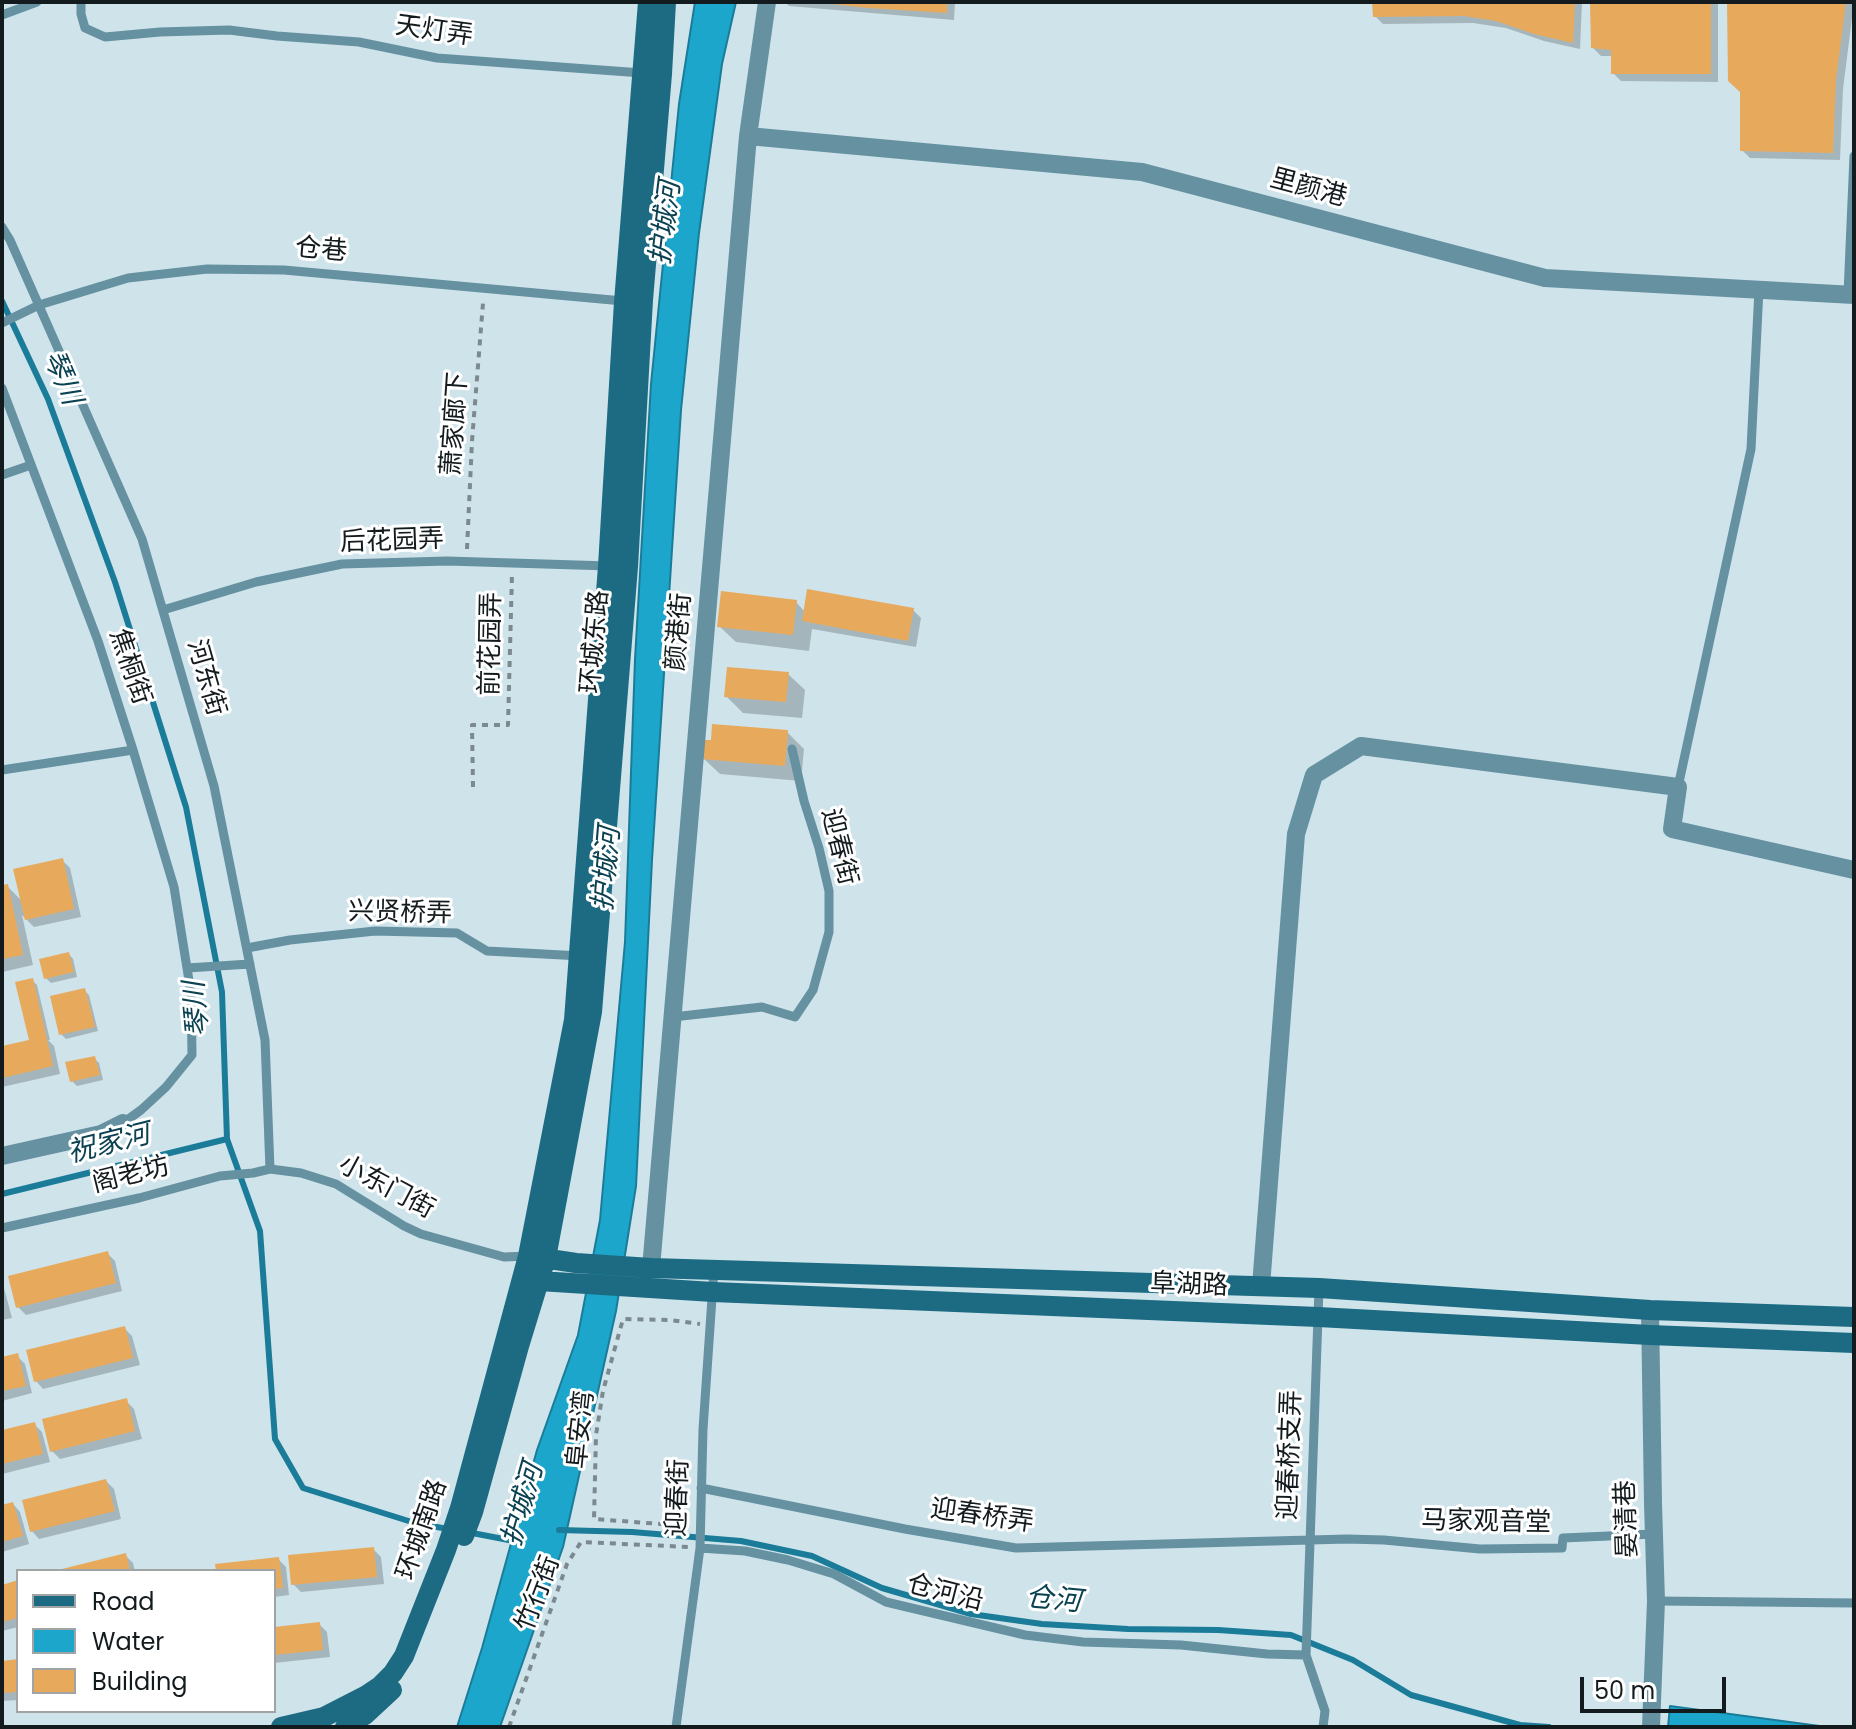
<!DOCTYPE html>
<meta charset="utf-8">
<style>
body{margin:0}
#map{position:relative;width:1856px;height:1729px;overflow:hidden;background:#cfe3eb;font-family:Poppins,sans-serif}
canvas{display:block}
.frame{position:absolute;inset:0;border:4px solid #141b1e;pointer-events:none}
.legend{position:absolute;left:16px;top:1569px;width:260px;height:144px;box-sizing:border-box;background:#fff;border:2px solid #a1a4a5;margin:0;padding:10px 14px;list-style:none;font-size:24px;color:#141b1e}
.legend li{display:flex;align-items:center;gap:16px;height:40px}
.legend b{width:40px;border:2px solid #a1a4a5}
.scale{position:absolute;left:1580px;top:1677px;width:146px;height:36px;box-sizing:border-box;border:4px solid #141b1e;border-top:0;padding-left:10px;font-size:24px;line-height:28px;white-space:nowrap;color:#141b1e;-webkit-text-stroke:6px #fff;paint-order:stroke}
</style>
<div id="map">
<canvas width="1856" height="1729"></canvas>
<div class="frame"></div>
<ul class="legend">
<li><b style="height:10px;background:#1c6b82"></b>Road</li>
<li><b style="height:22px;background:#1da6cc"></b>Water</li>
<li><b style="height:22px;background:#e7a95b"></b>Building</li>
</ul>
<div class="scale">50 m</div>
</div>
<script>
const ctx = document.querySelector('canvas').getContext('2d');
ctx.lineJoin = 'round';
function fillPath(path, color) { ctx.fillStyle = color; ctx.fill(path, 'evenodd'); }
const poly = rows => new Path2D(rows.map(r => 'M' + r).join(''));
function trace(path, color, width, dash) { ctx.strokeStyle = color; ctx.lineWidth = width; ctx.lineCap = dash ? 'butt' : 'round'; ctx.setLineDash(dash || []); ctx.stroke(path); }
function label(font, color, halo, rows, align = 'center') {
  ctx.font = font + ' Poppins,"Noto Sans SC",sans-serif'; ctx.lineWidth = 6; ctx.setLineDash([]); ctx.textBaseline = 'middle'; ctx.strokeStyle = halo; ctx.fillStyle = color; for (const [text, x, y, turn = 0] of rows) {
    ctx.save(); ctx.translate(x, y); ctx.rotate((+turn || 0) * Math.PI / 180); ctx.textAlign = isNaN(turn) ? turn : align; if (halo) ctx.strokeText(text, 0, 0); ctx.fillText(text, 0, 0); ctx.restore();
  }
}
const water = poly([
 [695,2,736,2,722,64,699,233,681,410,652,860,636,1186,616,1311,563,1547,500,1727,457,1727,482,1648,537,1450,578,1335,600,1220,625,942,635,659,651,384,679,104,695,2],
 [1670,1706,1827,1727,1668,1727,1670,1706]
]);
fillPath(water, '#1da6cc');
trace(water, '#1a7c98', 2);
fillPath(poly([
 [785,2,955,2,954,20,789,6],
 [1374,2,1582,2,1580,49,1544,41,1506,28,1473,23,1383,24,1375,16],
 [1592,2,1718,2,1718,82,1621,81,1613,73,1613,56,1601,56,1593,48],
 [1729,2,1854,2,1843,89,1840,160,1750,158,1742,150,1742,91],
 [796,602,805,612,913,610,921,618,916,647,812,629,809,651,736,642,719,626],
 [788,674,805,690,802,718,743,713,726,696],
 [787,732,804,749,801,781,720,774,703,758,713,742],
 [62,860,70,868,81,917,34,927,22,915,33,965,2,972,2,887,7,886,22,901],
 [69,954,73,959,77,977,51,983,46,978],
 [32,980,37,985,50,1040,48,1040,54,1046,60,1074,2,1087,2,1048,33,1041],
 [84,990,89,995,98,1031,66,1039,61,1034],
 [94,1058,99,1063,103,1080,77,1086,72,1081],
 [107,1253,115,1261,122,1291,26,1315,18,1307],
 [2,1286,4,1288,12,1318,2,1320],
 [124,1328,132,1336,140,1365,43,1389,36,1381],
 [17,1356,25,1364,32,1393,2,1401,2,1359],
 [126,1401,134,1409,142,1439,60,1459,52,1451],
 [34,1424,42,1432,50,1462,2,1474,2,1432],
 [106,1481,114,1489,121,1519,39,1539,32,1531],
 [13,1504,20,1512,29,1544,2,1552,2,1507],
 [373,1549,381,1557,384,1584,301,1592,293,1584],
 [125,1555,133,1563,135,1571,61,1571],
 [278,1559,286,1567,289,1595,274,1597,274,1571,218,1571],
 [18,1582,18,1627,2,1631,2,1587],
 [319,1624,327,1632,330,1657,274,1663,274,1629],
 [18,1661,18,1700,2,1701,2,1663]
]), '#0003');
trace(poly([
 [2,301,48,399,115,582,186,807,222,992,227,1139,260,1231,275,1439,303,1488,415,1523,448,1529],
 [2,1194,227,1139],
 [559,1530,632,1532,741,1541,812,1556,882,1588,971,1614,1042,1624,1128,1629,1218,1630,1291,1635,1353,1660,1411,1695,1520,1725,1549,1727],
 [467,1532,519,1542]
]), '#1a7c98', 6);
fillPath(poly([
 [832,2,947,2,947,13,868,8,832,4],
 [1372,2,1575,2,1573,43,1534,34,1496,21,1464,16,1373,17],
 [1590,2,1711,2,1711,74,1611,74,1611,50,1591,48],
 [1727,2,1846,2,1836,80,1833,153,1740,151,1740,92,1728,81],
 [807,589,914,608,908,641,802,621],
 [721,591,797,600,793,635,717,627],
 [727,667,789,672,786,702,724,697],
 [712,724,788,730,785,766,701,759,703,740,711,740],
 [63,858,74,909,25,920,13,869],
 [8,884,23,955,2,959,2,885],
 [69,952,74,972,44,979,39,959],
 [33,978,53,1066,2,1078,2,1046,29,1040,15,982],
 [85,988,95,1027,59,1035,50,996],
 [95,1056,100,1075,70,1082,65,1062],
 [108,1251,116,1283,16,1308,8,1276],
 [125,1326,133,1358,34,1382,26,1350],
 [18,1353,26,1386,2,1391,2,1357],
 [127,1398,135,1431,50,1452,42,1419],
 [35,1422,43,1454,2,1464,2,1430],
 [106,1479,115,1511,30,1532,22,1500],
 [13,1502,23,1536,2,1542,2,1505],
 [374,1547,377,1577,291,1585,288,1555],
 [126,1553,130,1571,58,1571,58,1570],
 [279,1557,283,1588,274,1589,274,1571,216,1571,215,1564],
 [18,1580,18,1618,2,1622,2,1585],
 [320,1622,323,1650,274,1655,274,1627],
 [18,1659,18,1692,2,1693,2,1661]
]), '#e7a95b');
trace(poly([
 [467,549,472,441,483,303],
 [473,787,472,725,508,725,512,574],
 [688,1526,594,1519,596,1435,603,1391,623,1319,670,1320,700,1324],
 [509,1727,567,1564,581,1542,689,1547]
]), '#7c8a90', 4, [6, 6]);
trace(poly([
 [81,2,81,14,85,28,105,37,160,32,229,30,277,36,359,42,437,58,642,73],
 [2,15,37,2],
 [2,227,10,240,142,539,214,786,265,1040,270,1169],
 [1848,294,1854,156],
 [2,323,39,305,128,278,207,269,284,270,623,301],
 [2,388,98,641,133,750,174,887,191,993,192,1055,166,1087,141,1110,123,1123],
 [2,475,31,465],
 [163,610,256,582,342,564,447,561,609,566],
 [2,770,133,750],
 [1678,787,1751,449,1759,289],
 [247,948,290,940,375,931,457,933,487,951,581,956],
 [187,968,250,964],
 [673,1017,762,1007,795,1017,813,990,829,932,829,891,819,848,804,801,792,749],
 [2,1228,139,1198,220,1176,253,1173,270,1169,301,1173,336,1184,404,1226,421,1234,504,1257,528,1256],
 [701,1488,905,1529,1016,1548,1347,1539,1384,1540,1480,1549,1562,1548,1563,1538,1654,1534],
 [700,1548,745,1551,788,1560,834,1574,886,1602,1025,1635,1083,1642,1181,1645,1267,1654,1306,1655,1325,1711,1323,1727],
 [1656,1601,1854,1603],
 [1306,1655,1319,1288],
 [676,1727,700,1548,703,1429,714,1269]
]), '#6591a1', 9);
trace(poly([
 [748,136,1142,172,1545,278,1854,295],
 [2,1156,101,1134,123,1123],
 [651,1268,748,136,767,2],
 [1261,1286,1296,834,1314,775,1361,746,1678,787,1672,829,1854,870],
 [1650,1310,1653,1503,1656,1601,1651,1727]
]), '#6591a1', 18);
trace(poly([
 [536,1257,576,1263,651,1268,1319,1288,1650,1310,1854,1317],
 [528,1278,539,1281,713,1292,1318,1317,1650,1335,1854,1343],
 [464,1536,473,1512,519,1346,546,1258,592,1012,628,567,643,300,662,74,666,2],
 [281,1727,324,1717,365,1696,380,1686,393,1673,404,1656,446,1550,460,1508,528,1256,574,1020,608,566,624,302,648,2],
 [345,1727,365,1715,392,1690]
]), '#1c6b82', 20);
label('26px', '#141b1e', '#fff', [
 ["天灯弄",434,32,8],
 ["里颜港",1308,189,15],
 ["仓巷",321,251,5],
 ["萧家廊下",456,424,-86],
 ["后花园弄",392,542,-2],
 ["颜港街",680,632,-85],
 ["环城东路",596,642,-85],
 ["前花园弄",492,644,-89],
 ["焦桐街",129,667,71],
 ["河东街",205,678,74],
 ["迎春街",838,847,76],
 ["兴贤桥弄",400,914,1],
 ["阁老坊",131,1176,-14],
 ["小东门街",386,1188,28],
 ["阜湖路",1189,1286,2],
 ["阜安湾",582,1430,-84],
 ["迎春桥支弄",1291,1455,-88],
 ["迎春街",679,1498,-88],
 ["迎春桥弄",982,1517,8],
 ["晏清巷",1628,1519,-92],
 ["马家观音堂",1486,1523,1],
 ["环城南路",423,1530,-71],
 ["竹行街",539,1594,-69],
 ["仓河沿",945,1594,14]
]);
label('italic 28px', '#0b4252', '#fff', [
 ["护城河",667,223,-83],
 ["琴川",61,378,67],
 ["护城河",608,869,-85],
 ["琴川",198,1009,-95],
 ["祝家河",109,1145,-14],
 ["护城河",524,1505,-74],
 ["仓河",1053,1601,5]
]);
</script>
